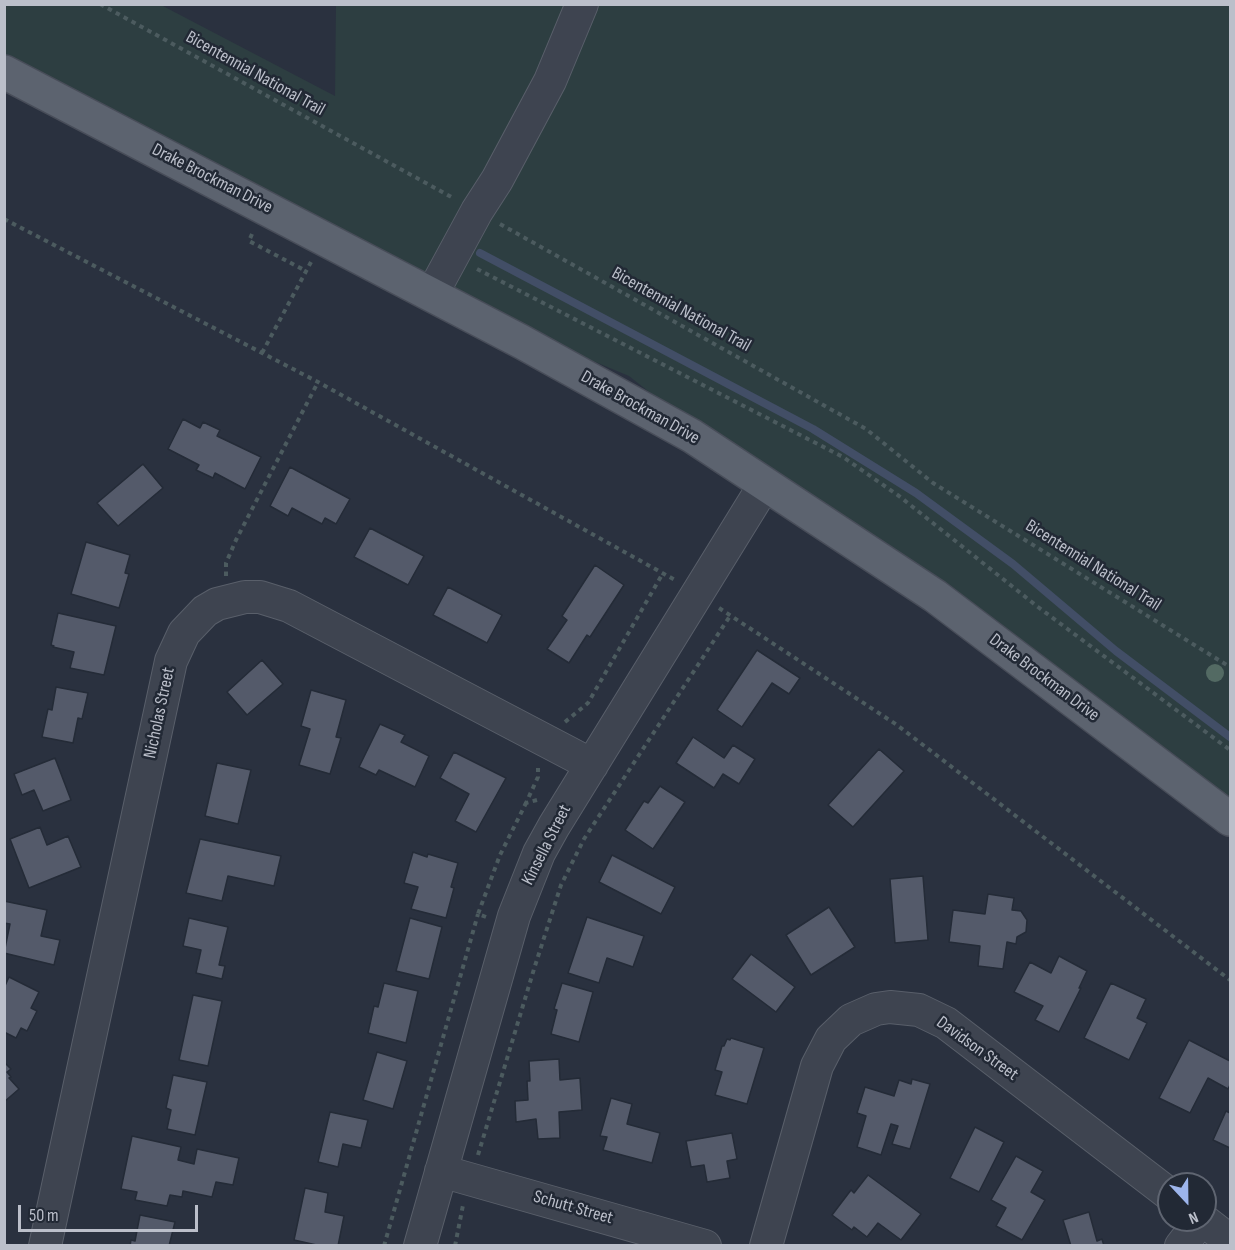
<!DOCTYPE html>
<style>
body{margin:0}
#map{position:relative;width:1235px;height:1250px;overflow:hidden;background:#2a313f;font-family:"Sofia Sans Condensed",sans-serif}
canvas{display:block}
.frame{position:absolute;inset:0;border:6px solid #bbbfca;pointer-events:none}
.north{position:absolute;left:1157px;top:1172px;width:60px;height:60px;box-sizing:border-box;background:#222935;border:2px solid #5f6571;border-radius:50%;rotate:158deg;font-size:16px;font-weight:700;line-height:24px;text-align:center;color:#bbbfca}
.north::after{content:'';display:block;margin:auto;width:21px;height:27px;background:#9db5ec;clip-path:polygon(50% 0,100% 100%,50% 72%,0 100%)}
.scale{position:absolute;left:18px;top:1205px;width:180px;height:27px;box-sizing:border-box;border:3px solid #bbbfca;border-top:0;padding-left:8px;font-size:18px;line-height:21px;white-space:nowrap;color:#bbbfca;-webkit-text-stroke:4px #222935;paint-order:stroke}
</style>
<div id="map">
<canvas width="1235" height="1250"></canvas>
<div class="frame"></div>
<div class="north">N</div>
<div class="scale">50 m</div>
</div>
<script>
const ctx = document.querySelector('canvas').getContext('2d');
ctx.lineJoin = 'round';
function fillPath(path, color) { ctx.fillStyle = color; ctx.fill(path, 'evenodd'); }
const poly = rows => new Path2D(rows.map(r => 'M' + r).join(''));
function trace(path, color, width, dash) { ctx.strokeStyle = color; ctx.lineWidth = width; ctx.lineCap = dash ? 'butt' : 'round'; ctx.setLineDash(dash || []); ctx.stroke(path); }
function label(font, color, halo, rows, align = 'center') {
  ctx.font = font + ' "Sofia Sans Condensed",sans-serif'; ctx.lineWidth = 5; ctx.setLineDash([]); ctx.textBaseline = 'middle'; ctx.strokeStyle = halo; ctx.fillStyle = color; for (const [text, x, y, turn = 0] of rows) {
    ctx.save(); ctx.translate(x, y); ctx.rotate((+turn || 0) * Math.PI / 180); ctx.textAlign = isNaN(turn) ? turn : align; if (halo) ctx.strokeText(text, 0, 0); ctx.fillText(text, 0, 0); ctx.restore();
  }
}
fillPath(poly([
 [4,5,161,5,335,96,336,5,1230,5,1230,820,765,484,629,376,432,294,5,72]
]), '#2d3e41');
trace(poly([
 [480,253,813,429,916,493,1013,564,1116,651,1230,737]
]), '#424e66', 8);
const building = poly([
 [183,419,200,428,203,422,220,430,217,436,261,457,245,489,215,473,213,478,196,470,199,465,168,449,183,419],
 [143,464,163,488,118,526,97,503,143,464],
 [290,467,350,499,336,524,325,518,322,524,292,508,288,516,270,506,290,467],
 [370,528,424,556,408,585,354,557,370,528],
 [86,542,130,555,125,573,129,574,119,608,71,594,86,542],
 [595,565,624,585,590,637,587,635,569,663,547,649,567,620,562,616,595,565],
 [448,587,502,615,487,643,433,615,448,587],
 [58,613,116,626,104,675,70,668,74,652,53,647,54,646,51,645,58,613],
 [757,650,800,678,789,694,772,683,742,727,717,710,757,650],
 [262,660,283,684,247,715,227,692,262,660],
 [56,687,88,693,82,719,78,718,73,743,42,737,48,709,52,710,56,687],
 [311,690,346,700,336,737,341,738,330,774,299,765,310,729,301,726,311,690],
 [380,724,405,735,401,742,429,756,415,787,379,770,376,775,359,767,380,724],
 [693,737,724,758,733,745,755,759,739,784,723,774,714,788,676,763,693,737],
 [879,749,904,771,853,827,828,805,879,749],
 [454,752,506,778,476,832,455,821,469,794,440,778,454,752],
 [55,758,71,800,43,811,34,790,22,795,14,774,55,758],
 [217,763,251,770,238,824,205,816,217,763],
 [660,786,685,802,653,849,625,830,644,801,648,803,660,786],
 [40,827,47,845,68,836,81,867,29,888,10,839,40,827],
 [200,839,281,856,274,886,228,876,222,901,186,893,200,839],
 [413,852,427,857,428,854,458,863,451,887,454,888,446,918,411,909,418,887,404,883,413,852],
 [612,855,675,887,661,914,599,882,612,855],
 [923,876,928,940,895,943,890,879,923,876],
 [988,894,1014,898,1012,910,1021,911,1027,920,1026,932,1017,937,1016,944,1007,942,1003,969,978,966,980,946,949,942,953,910,985,914,988,894],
 [4,901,47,910,41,936,60,940,54,965,4,953,10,924,4,923,4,901],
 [829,907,855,947,811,975,786,935,829,907],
 [587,917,644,936,633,967,607,958,599,983,568,973,587,917],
 [189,918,228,927,219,965,225,966,222,979,196,973,201,950,183,946,189,918],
 [410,918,442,927,429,979,396,971,410,918],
 [751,954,795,987,776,1012,732,979,751,954],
 [1059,956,1087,971,1079,988,1081,988,1059,1032,1035,1020,1043,1006,1014,992,1030,962,1051,973,1059,956],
 [9,977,39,992,31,1008,37,1011,27,1031,21,1028,16,1038,4,1032,4,988,9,977],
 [384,983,418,991,406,1043,368,1033,374,1006,378,1007,384,983],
 [562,983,593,992,579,1042,551,1034,557,1010,554,1009,562,983],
 [1111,983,1146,999,1137,1018,1147,1023,1129,1060,1084,1038,1111,983],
 [193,995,222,1001,208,1066,179,1060,193,995],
 [731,1038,764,1048,747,1104,715,1095,722,1072,715,1070,722,1046,724,1046,727,1039,730,1040,731,1038],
 [1189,1040,1230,1061,1230,1085,1228,1089,1208,1078,1190,1113,1159,1098,1189,1040],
 [377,1052,407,1061,393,1109,363,1100,377,1052],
 [559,1059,560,1080,580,1078,582,1110,559,1112,560,1138,538,1139,536,1119,516,1122,515,1101,528,1100,527,1081,530,1081,529,1061,559,1059],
 [4,1062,11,1069,7,1072,11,1077,9,1078,19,1089,4,1102,4,1062],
 [173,1075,207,1082,195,1135,167,1129,171,1110,166,1108,173,1075],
 [912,1079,930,1084,910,1149,892,1144,898,1126,891,1124,881,1155,857,1147,866,1116,857,1113,865,1087,894,1096,899,1080,911,1084,912,1079],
 [611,1098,632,1104,627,1124,660,1133,652,1163,603,1150,607,1137,600,1136,611,1098],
 [1226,1111,1230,1113,1230,1148,1213,1140,1226,1111],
 [330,1112,368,1120,361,1148,343,1144,338,1167,318,1162,330,1112],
 [975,1127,1004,1142,979,1192,950,1178,975,1127],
 [732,1133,737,1159,727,1161,730,1178,707,1182,704,1165,691,1167,686,1141,732,1133],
 [132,1136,181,1147,178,1160,194,1164,197,1149,239,1158,233,1185,216,1182,212,1197,183,1191,182,1197,170,1195,167,1206,135,1200,137,1192,121,1189,132,1136],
 [1016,1156,1043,1171,1031,1192,1045,1200,1022,1240,996,1226,1006,1208,991,1200,1016,1156],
 [868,1175,921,1214,901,1240,878,1223,867,1237,854,1227,852,1230,832,1215,851,1190,854,1193,868,1175],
 [305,1188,328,1193,325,1212,344,1216,338,1246,321,1246,294,1240,305,1188],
 [1089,1212,1097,1241,1102,1239,1104,1246,1071,1246,1063,1220,1089,1212],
 [140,1215,175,1222,169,1246,130,1246,131,1240,135,1241,140,1215]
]);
fillPath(building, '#545a6a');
trace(building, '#242b37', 1.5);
const minor = poly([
 [432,294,477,211,497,180,550,81,582,4],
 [441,1171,705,1246],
 [1203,1220,1230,1241],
 [45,1246,171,661,184,633,205,611,217,604,245,597,260,597,289,606,592,765],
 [420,1246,514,916,539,853,554,826,765,484],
 [766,1246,817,1066,831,1039,851,1020,876,1009,890,1007,919,1010,946,1023,1169,1194],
 [1181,1246,1201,1220]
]);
const major = poly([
 [4,72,522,342,692,436,935,596,1230,819]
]);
trace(minor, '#595f6a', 34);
trace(major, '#484d59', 36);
trace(poly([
 [100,4,455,199],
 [4,219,318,382,675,580],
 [500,224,866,429,933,483,1230,667],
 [252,234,249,241,306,271],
 [477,269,843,457,899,496,1038,607,1230,750],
 [262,353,311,262],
 [226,576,226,563,236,540,318,382],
 [719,608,897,725,1230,980],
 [565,722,588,703,663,573],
 [537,800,526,803,538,777,538,768],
 [486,917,478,914,500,855,526,803],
 [478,1155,534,969,561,885,584,839,730,616],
 [384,1246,478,914],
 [455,1246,463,1205]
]), '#4c5b5f', 4, [4.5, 4.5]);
trace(minor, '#3e4450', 32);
trace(major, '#5c636f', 33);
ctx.fillStyle = '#536a63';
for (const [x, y] of [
 [1215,673]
]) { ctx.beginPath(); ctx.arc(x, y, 9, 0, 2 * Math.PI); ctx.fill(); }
label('18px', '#bbbfca', '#222935', [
 ["Bicentennial National Trail",255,74,29],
 ["Drake Brockman Drive",212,179,27],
 ["Bicentennial National Trail",681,310,29],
 ["Drake Brockman Drive",640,408,29],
 ["Bicentennial National Trail",1093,566,32],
 ["Drake Brockman Drive",1044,678,37],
 ["Nicholas Street",160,713,-78],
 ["Kinsella Street",547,845,-63],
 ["Davidson Street",977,1049,36],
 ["Schutt Street",573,1208,16]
]);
</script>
